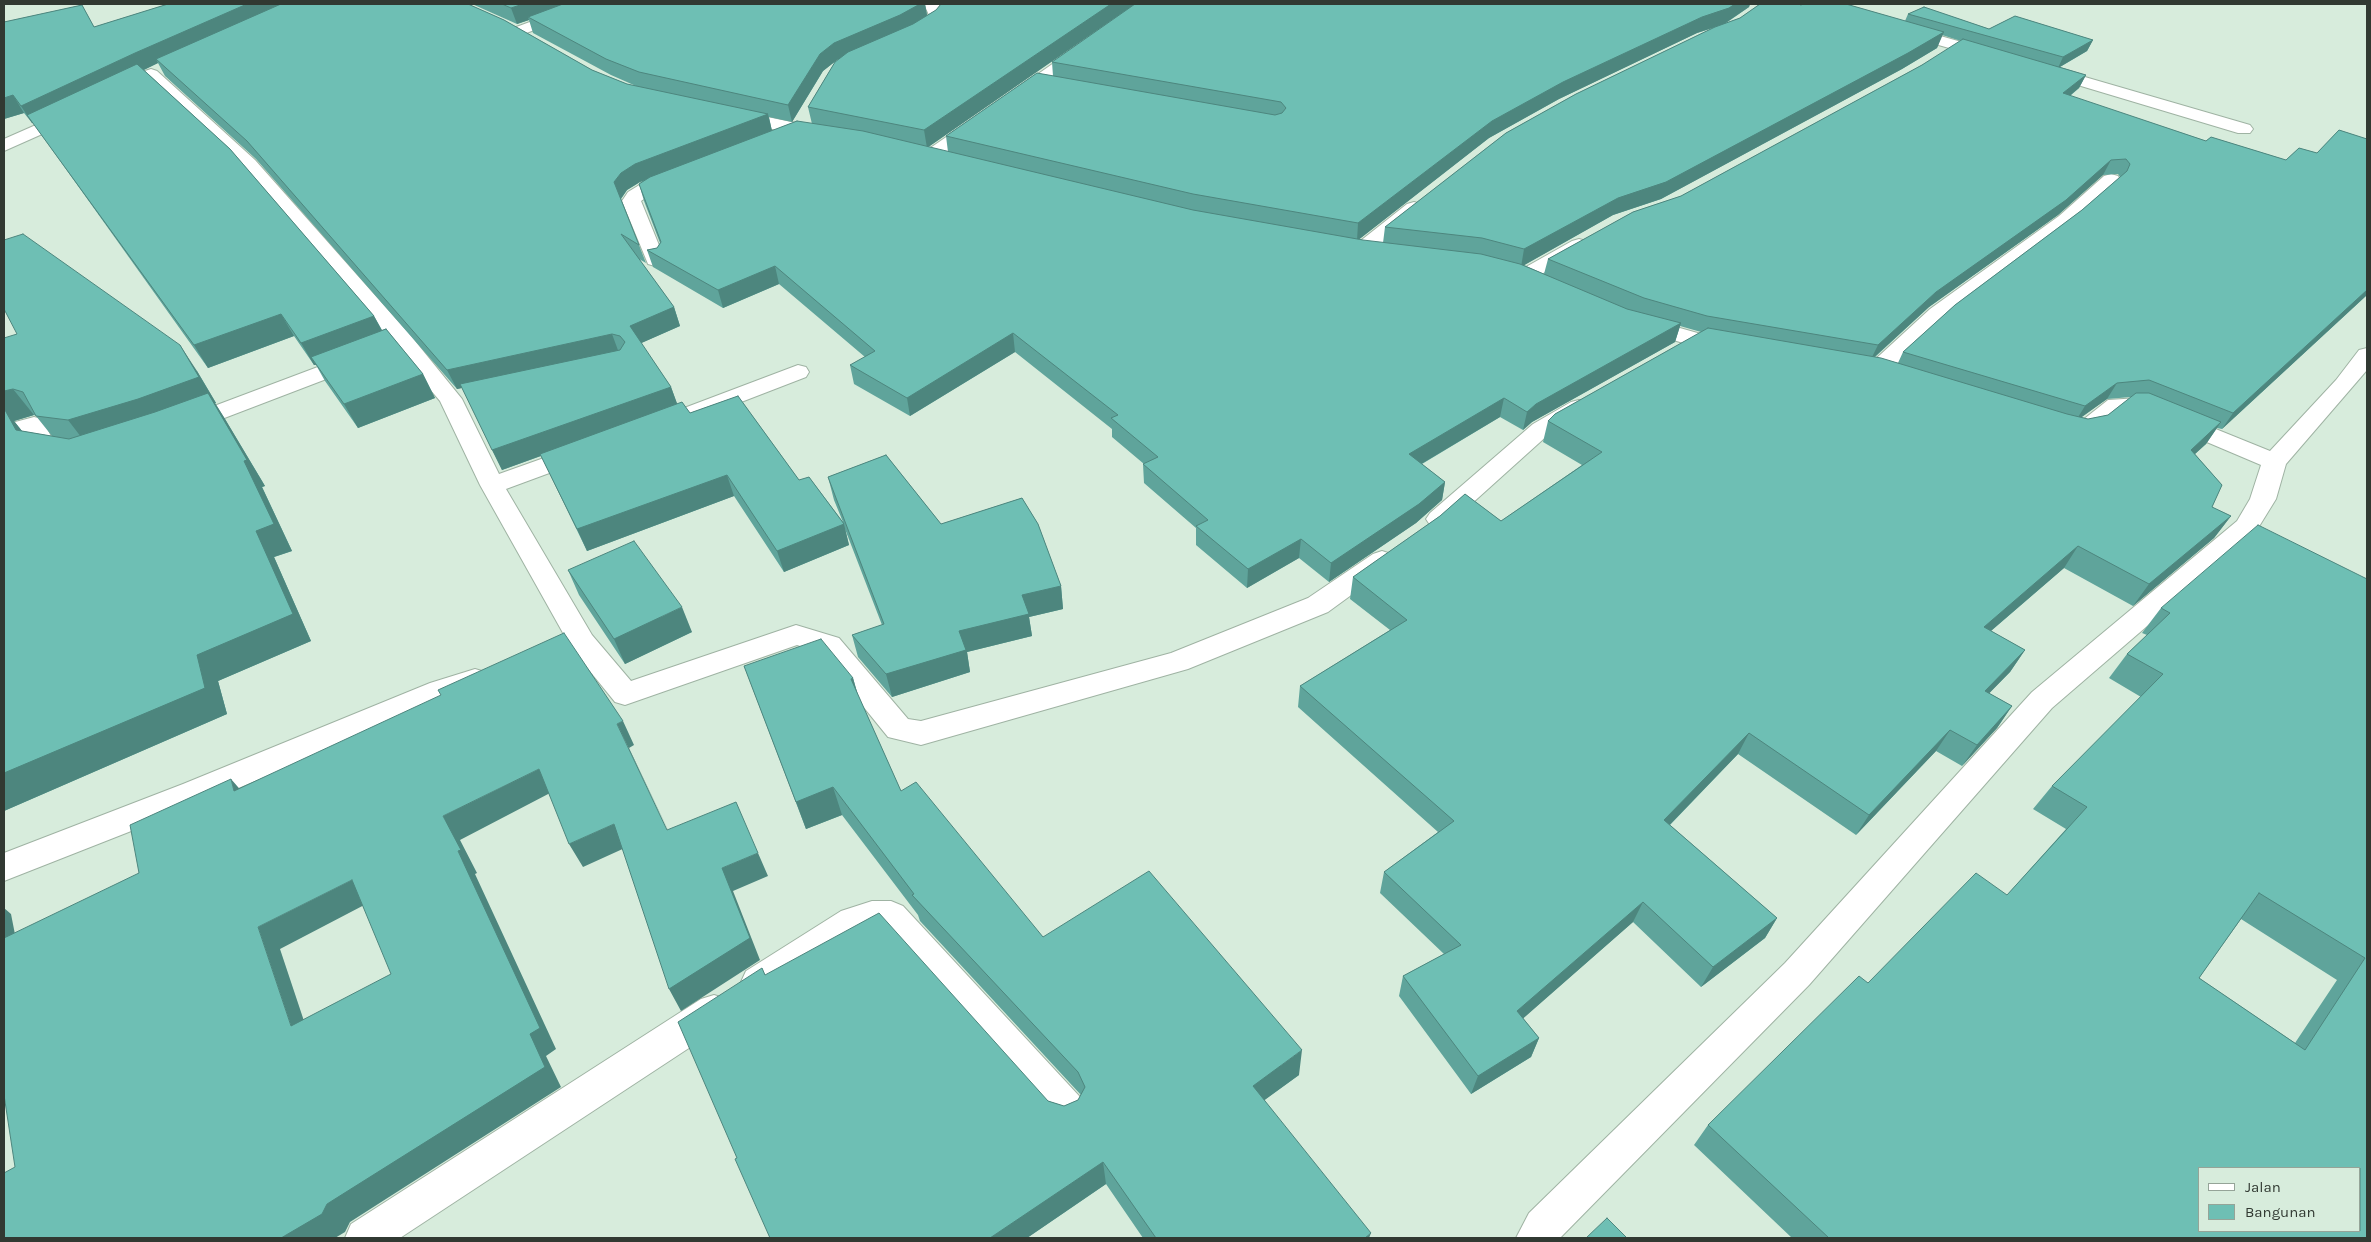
<!DOCTYPE html>
<style>
body{margin:0}
#map{position:relative;width:2371px;height:1242px;overflow:hidden;background:#d7ecdc;font-family:Karla,sans-serif}
canvas{display:block}
.frame{position:absolute;inset:0;border:5px solid #313932;pointer-events:none}
.legend{position:absolute;left:2198px;top:1167px;width:162px;height:65px;box-sizing:border-box;background:#d7ecdc;border:1px solid #95a498;margin:0;padding:6px 9px;list-style:none;font-size:15px;color:#313932}
.legend li{display:flex;align-items:center;gap:10px;height:25px}
.legend b{width:25px;border:1px solid #95a498}
</style>
<div id="map">
<canvas width="2371" height="1242"></canvas>
<div class="frame"></div>
<ul class="legend">
<li><b style="height:6px;background:#fff"></b>Jalan</li>
<li><b style="height:14px;background:#6ebfb4"></b>Bangunan</li>
</ul>
</div>
<script>
const ctx = document.querySelector('canvas').getContext('2d');
ctx.lineJoin = 'round';
const poly = rows => new Path2D(rows.map(r => 'M' + r).join(''));
function trace(path, color, width, dash) { ctx.strokeStyle = color; ctx.lineWidth = width; ctx.lineCap = dash ? 'butt' : 'round'; ctx.setLineDash(dash || []); ctx.stroke(path); }
function fillPath(path, color) { ctx.fillStyle = color; ctx.fill(path, 'evenodd'); }
const minor = poly([
 [578,4,598,4,596,7,521,35,516,37,508,32,511,29,578,4],
 [924,4,940,4,945,15,937,25,917,37,907,37,904,34,907,31,929,15,924,4],
 [1905,26,1997,52,1999,55,1997,58,1991,60,1900,34,1897,31,1905,26],
 [1084,44,1090,46,1092,49,1090,52,1023,101,1011,101,1009,97,1011,93,1078,46,1084,44],
 [2047,66,2250,125,2253,129,2250,133,2238,133,2041,74,2039,71,2041,68,2047,66],
 [151,69,157,71,255,160,411,336,462,399,499,474,572,448,581,445,590,448,593,453,590,458,506,489,592,635,631,681,796,625,839,638,908,719,921,721,1171,653,1308,598,1373,554,1382,551,1391,554,1395,560,1391,566,1328,612,1188,669,921,745,888,737,819,652,797,645,625,705,615,702,572,649,480,485,440,401,243,168,145,77,143,74,145,71,151,69],
 [70,110,76,111,79,115,76,119,4,151,4,139,70,110],
 [734,110,820,128,826,129,829,133,826,137,820,138,798,135,728,119,725,115,728,111,734,110],
 [977,119,983,120,986,124,983,128,935,161,923,161,920,157,923,153,971,120,977,119],
 [675,172,682,174,684,178,682,182,655,192,641,201,665,260,662,264,655,266,648,264,622,201,628,192,641,184,675,172],
 [2111,174,2118,176,2120,180,2118,184,2073,224,1946,319,1884,376,1876,378,1868,376,1865,371,1868,366,1930,309,2059,216,2104,176,2111,174],
 [1414,202,1421,204,1424,208,1421,212,1368,254,1361,256,1354,254,1351,250,1354,246,1407,204,1414,202],
 [1579,239,1586,241,1589,245,1586,249,1531,280,1524,282,1517,280,1514,276,1517,272,1572,241,1579,239],
 [1641,317,1701,334,1735,340,1738,345,1735,350,1727,352,1690,345,1633,328,1630,323,1633,318,1641,317],
 [2367,348,2367,370,2286,464,2276,499,2255,533,2052,708,1809,985,1560,1238,1516,1238,1529,1213,1785,963,2032,692,2237,521,2250,499,2261,465,2136,412,2122,412,2093,435,2085,437,2061,435,2057,430,2061,425,2079,423,2108,400,2139,398,2270,451,2336,380,2359,350,2367,348],
 [355,353,363,355,366,360,363,365,193,430,185,432,177,430,173,425,177,420,355,353],
 [798,365,806,367,809,372,806,377,679,426,671,428,663,426,659,421,663,416,798,365],
 [1579,400,1587,402,1591,407,1587,412,1549,434,1448,525,1439,527,1430,525,1426,519,1430,513,1533,424,1571,402,1579,400],
 [34,417,42,419,55,444,76,448,79,453,76,458,67,461,38,455,27,434,4,440,4,425,34,417],
 [475,669,485,672,489,680,485,688,450,699,205,802,4,881,4,853,183,784,430,683,475,669],
 [872,901,891,901,903,906,1080,1097,1086,1110,1080,1123,1067,1128,1054,1123,883,931,862,933,770,993,758,998,746,993,741,982,746,971,841,911,872,901],
 [714,995,727,999,732,1011,727,1023,400,1238,345,1238,351,1224,701,999,714,995]
]);
trace(minor, '#9fb3a3', 2);
fillPath(minor, '#fff');
fillPath(poly([
 [168,4,468,4,504,20,592,70,627,84,636,86,611,75,533,33,529,20,517,24,472,4,925,4,927,15,926,16,936,10,941,4,1750,4,1749,7,1726,23,1740,18,1760,4,1798,4,1801,5,1803,4,1846,4,1905,21,1908,14,1924,7,1989,29,2015,16,2093,40,2087,51,2060,67,2086,75,2079,88,2070,96,2206,141,2211,137,2286,160,2299,148,2317,153,2339,130,2367,139,2367,295,2222,429,2217,428,2206,444,2195,454,2222,485,2212,507,2231,516,2214,538,2133,606,2064,568,1991,631,2025,650,2010,672,1989,693,2012,706,1997,728,1962,766,1936,751,1856,835,1738,754,1670,825,1777,918,1765,938,1701,987,1633,922,1523,1018,1539,1038,1531,1057,1471,1094,1399,996,1403,976,1444,954,1380,893,1384,872,1438,832,1298,707,1300,686,1390,630,1350,599,1353,577,1440,516,1465,494,1501,521,1582,465,1543,442,1548,421,1555,414,1701,332,1680,326,1675,342,1532,422,1523,430,1500,417,1422,464,1445,482,1442,500,1416,523,1329,582,1299,558,1247,588,1196,545,1196,528,1144,483,1143,464,1144,464,1112,437,1112,429,1015,352,910,416,854,384,850,365,865,357,779,284,723,308,653,267,647,250,657,248,660,243,644,201,639,184,642,181,640,182,627,190,621,199,639,245,646,263,639,259,674,307,680,326,641,343,671,387,677,404,682,402,690,413,738,396,799,480,809,477,843,522,834,500,828,477,886,455,941,524,1022,498,1038,524,1061,586,1063,609,1029,617,1032,636,967,652,970,672,892,697,858,657,852,635,882,625,845,529,849,545,784,572,734,496,587,551,541,456,502,470,462,388,457,389,256,159,165,76,158,63,144,70,230,149,374,316,382,330,386,329,423,374,435,398,358,428,325,381,316,365,314,365,294,336,208,368,33,123,32,123,24,113,4,119,4,22,82,5,94,27],
 [1131,6,1052,62,1053,76,1037,73,946,136,948,152,928,147],
 [1713,28,1576,94,1506,133,1385,227,1383,243,1358,240,1489,138,1559,99,1697,33],
 [1942,35,1961,41,1922,65,1681,196,1633,212,1548,259,1544,274,1524,265,1613,215,1661,199,1902,69,1937,48],
 [841,58,835,62,808,107,812,124,797,121,772,131,769,117,792,122,823,71,837,60],
 [2118,174,2120,177,2082,210,1955,305,1903,352,1898,363,1875,357,1929,307,2058,215,2103,175],
 [2131,397,2108,415,2088,419,2081,417,2107,399],
 [4,338,197,371,216,403,215,403,225,419,265,486,262,487,292,551,274,557,311,641,218,681,227,714,4,811],
 [34,415,36,416,52,436,22,431,14,421],
 [568,570,692,632,625,664,579,595],
 [2367,579,2367,1238,1792,1238,1694,1145,1708,1125,1868,983,2007,895,2066,829,2033,809,2052,786,2141,697,2109,678,2127,654,2147,635,2142,633,2161,608],
 [2241,919,2337,980,2295,1043,2199,978],
 [744,666,853,678,858,695,901,791,1043,937,1299,1075,1264,1100,1369,1238,1143,1238,1106,1184,1027,1238,770,1238,737,1158,762,968,765,975,1048,1101,1064,1106,1078,1100,1081,1095,920,921,918,915,842,815,806,829]
]), '#5fa49b');
fillPath(poly([
 [247,4,291,4,156,59,158,63,33,123,27,115,33,123,32,123,21,106,135,53],
 [523,4,573,4,528,17,529,20,517,24,511,8],
 [920,4,925,4,927,15,926,18,902,31,837,60,823,71,792,122,788,105,820,54,834,43],
 [1111,4,1135,4,927,148,924,130],
 [1735,4,1750,4,1749,7,1724,24,1697,33,1559,99,1489,138,1357,241,1358,223,1492,121,1563,82,1702,17],
 [1944,32,1937,48,1902,69,1661,199,1613,215,1521,267,1524,249,1618,198],
 [2093,40,2087,51,2058,68,2063,57],
 [2086,75,2079,88,2056,107,2063,93],
 [13,95,24,113,4,119,4,98],
 [768,114,772,131,640,182,627,190,620,200,614,182,621,173,635,164],
 [2111,160,2103,175,2058,215,1929,307,1870,361,1878,345,1936,292],
 [775,266,779,284,723,308,718,290],
 [2367,290,2367,295,2222,429,2233,413],
 [674,307,680,326,637,345,630,326],
 [281,314,294,336,208,368,194,345],
 [374,316,386,338,311,357,316,365,314,365,301,343],
 [1681,323,1675,342,1532,422,1523,430,1527,412,1536,404],
 [1013,333,1015,352,910,416,907,398],
 [612,334,619,353,457,389,447,370],
 [180,345,197,371,216,403,215,403,225,419,265,486,262,487,292,551,274,557,311,641,218,681,227,714,4,811,4,773,197,655,256,531,88,446,68,420],
 [423,374,435,398,358,428,344,404],
 [2117,383,2107,399,2075,422,2085,406],
 [671,387,678,406,502,470,492,450],
 [13,389,34,415,14,421,26,436,4,424,4,391],
 [1504,398,1500,417,1406,473,1409,454],
 [2221,422,2206,444,2176,471,2191,450],
 [727,475,734,496,587,551,577,529],
 [1445,482,1442,500,1416,523,1329,582,1331,563],
 [2231,516,2214,538,2133,606,2149,584],
 [844,524,849,545,784,572,777,551],
 [1301,539,1299,558,1247,588,1248,569],
 [2078,546,2064,568,1971,648,1984,627],
 [1061,586,1063,609,1029,617,1032,636,967,652,970,672,892,697,886,674,959,631,1022,595],
 [682,607,692,632,625,664,614,639],
 [2025,650,2010,672,1971,712,1985,691],
 [853,678,861,707,851,679],
 [2012,706,1997,728,1962,766,1977,745],
 [623,721,634,745,629,748,679,853,617,724],
 [1950,730,1936,751,1856,835,1869,815],
 [1749,733,1738,754,1655,840,1664,820],
 [539,769,552,792,460,840,477,873,475,874,556,1049,546,1056,561,1087,350,1222,345,1232,335,1238,281,1238,327,1204,530,1034,458,851,443,816],
 [231,779,251,802,234,791],
 [833,787,842,815,806,829,796,802],
 [614,824,627,847,583,867,569,844],
 [758,853,768,876,733,891,760,960,681,1011,669,989,722,868],
 [352,880,370,902,280,949,313,1048,291,1026,258,927],
 [1643,902,1633,922,1510,1030,1517,1011],
 [4,908,11,914,21,965,4,952],
 [1777,918,1765,938,1701,987,1713,967],
 [1539,1038,1531,1057,1471,1094,1478,1076],
 [1302,1050,1299,1075,1251,1110,1253,1086],
 [1103,1162,1106,1184,1027,1238,990,1238],
 [1371,1233,1369,1238,1365,1238]
]), '#4d867e');
const building = poly([
 [168,4,247,4,135,53,21,106,13,95,4,98,4,22,82,5,94,27,168,4],
 [281,4,468,4,504,20,592,70,627,84,768,114,635,164,621,173,614,182,639,245,621,234,674,307,630,326,671,387,492,450,460,384,620,350,625,342,620,336,612,334,447,370,247,141,156,59,281,4],
 [502,4,523,4,511,8,502,4],
 [563,4,920,4,900,15,834,43,820,54,788,105,639,72,606,59,528,17,563,4],
 [941,4,1111,4,924,130,808,107,835,62,848,52,913,24,936,10,941,4],
 [1135,4,1735,4,1729,8,1702,17,1563,82,1492,121,1358,223,1193,194,946,136,1037,73,1275,115,1282,113,1286,108,1281,102,1052,62,1135,4],
 [1760,4,1798,4,1801,5,1803,4,1846,4,1944,32,1908,53,1666,182,1618,198,1524,249,1482,238,1385,227,1506,133,1576,94,1715,27,1740,18,1760,4],
 [1924,7,1989,29,2015,16,2093,40,2063,57,1908,14,1924,7],
 [1963,39,2086,75,2063,93,2206,141,2211,137,2286,160,2299,148,2317,153,2339,130,2367,139,2367,290,2233,413,2149,380,2117,383,2085,406,1903,352,1955,305,2082,210,2127,171,2130,164,2126,159,2111,160,2066,200,1936,292,1878,345,1707,316,1644,298,1548,259,1633,212,1681,196,1922,65,1963,39],
 [137,64,230,149,374,316,301,343,281,314,194,345,27,115,137,64],
 [797,121,863,131,1193,210,1363,240,1481,254,1520,264,1627,309,1681,323,1536,404,1527,412,1504,398,1409,454,1445,482,1419,504,1331,563,1301,539,1248,569,1196,526,1208,520,1143,464,1158,457,1111,418,1118,415,1013,333,907,398,850,365,875,351,775,266,718,290,647,250,657,248,661,242,639,184,650,177,797,121],
 [23,234,180,345,199,377,138,399,68,420,36,416,23,392,13,389,4,391,4,338,17,334,4,309,4,240,23,234],
 [1708,328,1881,358,2067,414,2088,419,2108,415,2136,393,2149,393,2221,422,2191,450,2222,485,2212,507,2231,516,2149,584,2078,546,1984,627,2025,650,1985,691,2012,706,1977,745,1950,730,1869,815,1749,733,1664,820,1777,918,1713,967,1643,902,1517,1011,1539,1038,1478,1076,1403,976,1461,945,1384,872,1454,821,1300,686,1407,620,1353,577,1440,516,1465,494,1501,521,1602,452,1548,421,1555,414,1708,328],
 [386,329,423,374,344,404,311,357,386,329],
 [208,393,247,460,244,461,274,524,256,531,293,614,197,655,205,688,4,773,4,410,5,410,16,430,69,439,155,412,208,393],
 [738,396,799,480,809,477,844,524,777,551,727,475,577,529,540,454,682,402,690,413,738,396],
 [886,455,941,524,1022,498,1038,524,1061,586,1022,595,1029,614,959,631,966,650,886,674,852,635,884,624,828,477,886,455],
 [2258,525,2367,579,2367,1238,1829,1238,1708,1125,1859,976,1868,983,1976,873,2007,895,2087,807,2052,786,2163,674,2127,654,2170,613,2161,608,2258,525],
 [2259,893,2365,958,2305,1050,2199,978,2259,893],
 [2200,1168,2360,1168,2360,1231,2200,1231,2200,1168],
 [634,541,682,607,614,639,568,570,634,541],
 [564,633,623,721,617,724,667,830,736,802,758,853,722,868,750,938,669,989,614,824,569,844,539,769,443,816,461,850,458,851,540,1028,530,1034,545,1067,327,1204,322,1214,281,1238,4,1238,4,1173,15,1167,4,1095,4,938,139,873,130,825,231,779,234,791,441,695,438,690,564,633],
 [352,880,391,974,291,1026,258,927,352,880],
 [821,639,853,678,851,679,901,791,916,782,1043,937,1149,871,1302,1050,1253,1086,1371,1233,1365,1238,1156,1238,1103,1162,990,1238,770,1238,735,1159,737,1158,678,1022,762,968,765,975,879,913,1048,1101,1064,1106,1078,1100,1085,1087,1078,1072,912,895,914,894,833,787,796,802,744,666,821,639],
 [1607,1218,1627,1238,1586,1238,1607,1218]
]);
fillPath(building, '#6ebfb4');
trace(building, '#4d867e', 1);
</script>
